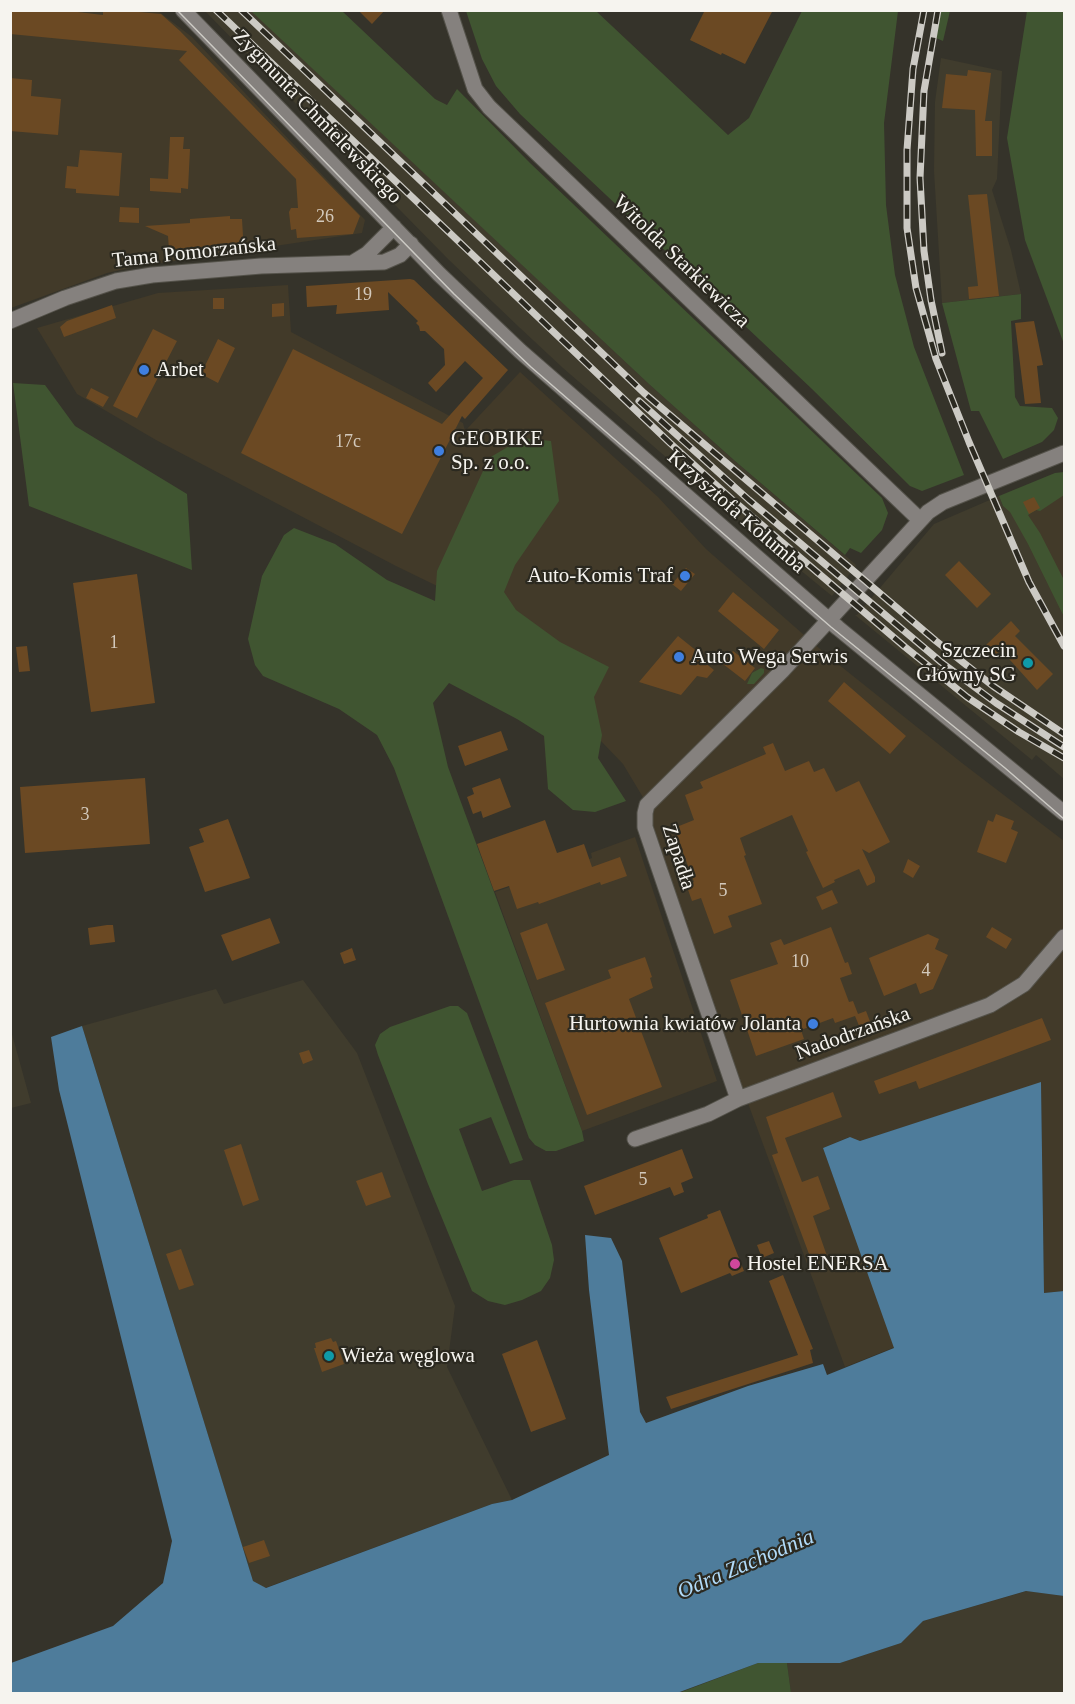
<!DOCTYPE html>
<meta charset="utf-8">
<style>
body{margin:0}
#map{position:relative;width:1075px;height:1704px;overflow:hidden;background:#35332a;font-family:"Times New Roman",serif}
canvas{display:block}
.frame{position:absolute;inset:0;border:12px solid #f6f4ef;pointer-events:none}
</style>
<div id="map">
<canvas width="1075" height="1704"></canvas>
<div class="frame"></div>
</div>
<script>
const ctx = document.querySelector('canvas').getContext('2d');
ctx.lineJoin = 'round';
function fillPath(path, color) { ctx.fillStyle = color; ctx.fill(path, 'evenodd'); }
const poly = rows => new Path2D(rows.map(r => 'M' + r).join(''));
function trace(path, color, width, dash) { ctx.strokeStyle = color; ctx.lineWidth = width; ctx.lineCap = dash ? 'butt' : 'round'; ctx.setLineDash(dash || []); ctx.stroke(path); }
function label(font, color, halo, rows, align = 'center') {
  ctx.font = font + ' "Times New Roman",serif'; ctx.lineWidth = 4.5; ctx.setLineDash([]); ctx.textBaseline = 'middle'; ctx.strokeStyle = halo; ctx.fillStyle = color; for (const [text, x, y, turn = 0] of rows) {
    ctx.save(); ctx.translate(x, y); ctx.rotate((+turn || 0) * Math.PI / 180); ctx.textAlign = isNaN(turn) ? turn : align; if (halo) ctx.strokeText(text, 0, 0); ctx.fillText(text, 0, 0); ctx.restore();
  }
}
fillPath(poly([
 [11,11,158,11,192,37,365,220,362,233,134,267,107,273,11,308],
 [288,285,291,332,463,423,465,431,520,372,658,497,706,549,828,656,962,763,1064,841,1064,1291,1044,1293,1041,1083,860,1141,849,1137,823,1148,895,1347,845,1367,749,1106,657,844,652,827,650,809,623,764,466,600,396,566,156,440,77,394,37,328,158,293],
 [1064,479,1064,617,1003,506],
 [635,837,717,1081,582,1131,495,892,592,858,591,853]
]), '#423a29');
fillPath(poly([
 [205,11,252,11,650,385,735,461,855,564,856,566,832,596,734,516,563,368,519,327,448,259],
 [941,58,1002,71,997,179,992,190,1011,250,1021,294,942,303,934,171,935,102],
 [999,496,1003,506,1010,512,1028,544,1064,617,1064,779,1036,755,1032,760,855,615,857,615,934,524],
 [303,980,357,1053,455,1306,447,1367,512,1500,492,1504,265,1588,253,1582,82,1026,216,989,224,1004],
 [10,1027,31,1103,11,1108,10,1108],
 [1027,1591,1064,1596,1064,1693,791,1693,787,1663,840,1663,901,1643,923,1621]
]), '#403c2d');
fillPath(poly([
 [251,11,342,11,435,99,447,105,457,89,530,163,882,498,888,513,882,530,861,553,850,548,845,555,735,461,650,385],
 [466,11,596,11,728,135,749,118,802,11,898,11,884,123,886,205,895,275,914,347,964,475,922,491,910,486,812,389,520,114,496,86,482,59],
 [941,11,950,11,943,41,936,38],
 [1027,11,1064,11,1064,344,1025,240,1007,138],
 [1021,294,1021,319,1011,321,1015,397,1020,406,1052,408,1058,418,1054,430,1042,442,1003,459,979,411,971,411,942,303],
 [13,383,45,385,75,426,187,494,192,570,29,506],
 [523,438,551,441,559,501,515,565,504,592,516,610,560,642,609,667,594,697,602,735,598,758,626,801,595,812,573,810,548,789,544,736,517,719,449,683,433,703,448,767,582,1131,584,1141,556,1151,546,1151,535,1145,529,1138,394,768,377,735,339,709,263,676,255,665,248,639,262,576,284,535,294,528,335,544,387,580,435,601,437,571,489,458],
 [1064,472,1064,495,1040,511,1036,510,1028,515,1040,533,1064,580,1064,617,1028,544,1010,512,1003,506,999,496,1055,473],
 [761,668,764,669,764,673,754,684,747,684,752,673],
 [450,1006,458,1006,467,1013,523,1160,510,1164,491,1117,459,1129,482,1191,514,1180,530,1180,552,1245,554,1260,550,1278,541,1291,522,1300,505,1305,488,1301,472,1291,428,1184,378,1055,375,1045,380,1034,390,1027],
 [758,1663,787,1663,791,1693,676,1694]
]), '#405531');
fillPath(poly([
 [82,1026,253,1581,266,1588,492,1504,512,1500,609,1455,589,1290,585,1235,611,1238,622,1261,640,1412,646,1423,748,1386,823,1364,827,1375,894,1348,823,1148,850,1137,860,1141,1041,1082,1044,1293,1064,1291,1064,1596,1026,1591,923,1621,901,1643,840,1663,758,1663,677,1693,11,1693,11,1663,113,1626,163,1583,172,1541,59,1090,51,1037]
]), '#4e7c9b');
fillPath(poly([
 [10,10,61,10,103,15,103,10,139,10,139,12,161,14,180,31,360,216,353,234,297,238,296,229,291,230,289,212,291,208,298,208,296,179,179,60,187,51,10,34],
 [358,10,385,10,372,24],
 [705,10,773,10,745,64,722,53,721,55,690,40],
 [968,70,991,73,985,121,992,121,992,156,976,156,975,110,942,108,946,74,967,76],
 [10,78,32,80,31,96,61,99,58,135,10,131],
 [170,137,184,137,183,149,190,149,188,189,181,188,181,193,150,191,150,178,168,179],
 [80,150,122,153,119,196,76,193,76,189,65,188,67,166,78,167],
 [987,194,999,296,969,299,968,287,978,286,968,195],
 [120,207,139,208,139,223,119,222],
 [230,216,230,219,242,219,243,236,241,243,169,250,168,236,145,226,190,223,190,219],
 [410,279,414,280,508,370,465,419,462,416,402,534,241,453,293,349,442,424,483,378,465,361,436,392,428,383,445,365,444,349,425,331,420,331,419,326,416,323,418,321,388,292,389,310,336,314,337,305,307,307,306,286],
 [213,298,224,298,224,309,213,309],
 [284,303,284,316,272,317,272,304],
 [112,305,116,318,64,337,60,327,67,321],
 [1034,321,1043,365,1037,366,1041,403,1025,404,1015,323],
 [153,329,177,341,137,418,113,406],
 [218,339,235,348,218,383,201,374],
 [91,388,109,397,103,407,86,398],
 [1034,497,1040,508,1029,514,1023,502],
 [959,561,991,594,977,608,945,575],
 [686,568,695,574,681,591,672,584],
 [137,574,155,703,91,712,73,583],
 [733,592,779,630,764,649,718,611],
 [1011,621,1020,631,1015,636,1053,674,1037,690,1001,650,995,655,986,645],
 [678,636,698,652,695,655,714,670,707,678,697,676,681,695,639,682],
 [27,646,30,671,19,672,16,647],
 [733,651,755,668,745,681,723,664],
 [844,682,906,736,890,754,828,701],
 [501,731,508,750,465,766,458,746],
 [773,743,785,771,809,761,814,772,824,768,836,792,859,781,890,842,869,853,862,849,875,877,875,882,867,886,859,869,834,880,835,882,823,888,806,852,808,851,792,815,740,838,746,855,744,856,762,904,728,916,732,927,714,934,701,898,692,901,686,884,694,882,674,828,694,820,685,795,703,788,700,782,766,754,763,747],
 [145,778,150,844,25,853,20,787],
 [500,778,511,807,483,818,481,811,473,814,467,797,474,794,472,788],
 [996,814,1014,821,1011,829,1018,832,1006,863,977,852,988,820,993,822],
 [228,819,250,878,205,892,189,847,204,842,199,829],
 [545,820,557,853,584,844,592,867,620,857,627,876,601,885,600,882,539,904,538,902,517,909,509,886,494,891,477,844],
 [908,859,920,866,913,878,903,872],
 [832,890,838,903,822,910,816,897],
 [270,918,280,943,232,961,221,935],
 [547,923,565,970,537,980,520,933],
 [107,925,113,925,115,942,90,945,88,928],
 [831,927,845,963,848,962,852,974,840,978,849,1002,853,1001,858,1014,866,1011,871,1024,860,1028,855,1016,835,1023,833,1018,801,1030,804,1039,756,1056,730,980,778,964,770,943,781,939,784,945],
 [992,927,1012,939,1006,949,986,937],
 [928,934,939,939,935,949,948,955,933,989,920,994,916,983,884,996,869,958],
 [352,948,356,960,344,964,340,953],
 [645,957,652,977,650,978,653,988,629,999,662,1087,587,1115,545,1003,611,978,608,970],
 [1042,1018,1051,1040,919,1089,916,1081,879,1094,874,1081],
 [309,1050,313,1060,303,1064,299,1053],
 [833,1092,842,1117,785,1138,802,1182,818,1176,830,1209,813,1216,827,1256,812,1262,772,1155,778,1153,766,1117],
 [241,1144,259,1200,243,1206,224,1150],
 [682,1149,693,1178,681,1183,684,1192,674,1196,670,1187,595,1215,584,1186],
 [382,1172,391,1197,366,1206,356,1181],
 [720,1210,744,1271,732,1276,730,1273,681,1293,659,1238,708,1218,707,1215],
 [769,1241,774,1253,762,1258,757,1245],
 [181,1249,194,1285,179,1290,166,1254],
 [783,1275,813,1349,810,1350,813,1363,671,1409,666,1397,798,1355,769,1281],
 [331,1338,333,1342,336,1341,344,1364,322,1372,314,1348,316,1348,315,1343],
 [537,1340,566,1419,531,1432,502,1354],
 [264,1540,270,1556,249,1563,243,1547]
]), '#6b4923');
const minor = poly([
 [183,10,439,274,520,351,838,628,1064,813],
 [449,10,475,89,489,107,920,520],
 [354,262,367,254,394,227],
 [10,321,65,298,116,281,152,275,261,266,384,262,400,255,411,244],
 [738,1099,645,827,645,813,647,805,782,671,928,512,943,502,1064,453],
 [635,1139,708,1114,738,1099,990,1005,1024,984,1064,937]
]);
trace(minor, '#54524a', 17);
trace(minor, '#85817e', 15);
trace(poly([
 [177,10,454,294,531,367,831,627,1005,768,1064,819]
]), '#cccac4', 1.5);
const rail = poly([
 [216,10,670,443,736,503,905,647,967,697,1019,732,1064,758],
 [241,10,644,393,936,641,993,686,1064,734],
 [924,10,913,69,907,150,907,228,916,288,936,359,969,442,1029,582,1064,646],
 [938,10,924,91,920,178,924,251,931,300,942,353],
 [639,401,749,500,941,662,996,703,1064,747]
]);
trace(rail, '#cccac4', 7);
trace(rail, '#2b2920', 4.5, [14]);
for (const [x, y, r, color] of [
 [144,370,6,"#3f7fe0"],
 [439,451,6,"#3f7fe0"],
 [685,576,6,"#3f7fe0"],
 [679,657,6,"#3f7fe0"],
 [1028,663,6,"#0f9aa8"],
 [813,1024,6,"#3f7fe0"],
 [735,1264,6,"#d1479c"],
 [329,1356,6,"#0f9aa8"]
]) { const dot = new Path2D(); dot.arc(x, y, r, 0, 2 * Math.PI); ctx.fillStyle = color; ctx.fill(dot); trace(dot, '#2b2920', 2); }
label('18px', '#d3c9bc', null, [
 ["26",325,217],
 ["19",363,295],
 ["17c",348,442],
 ["1",114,643],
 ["3",85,815],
 ["5",723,891],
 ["10",800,962],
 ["4",926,971],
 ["5",643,1180]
]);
label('21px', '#f6f4ef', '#2b2920', [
 ["Zygmunta Chmielewskiego",317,117,46],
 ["Tama Pomorzańska",194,253,-6],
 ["Witolda Starkiewicza",681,262,44],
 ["Krzysztofa Kolumba",736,512,41],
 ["Zapadła",678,857,72],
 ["Nadodrzańska",853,1034,-20]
]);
label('21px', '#f6f4ef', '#2b2920', [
 ["Arbet",156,370],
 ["GEOBIKE",451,439],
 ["Sp. z o.o.",451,463],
 ["Auto-Komis Traf",673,576,"right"],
 ["Szczecin",1016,651,"right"],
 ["Główny SG",1016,675,"right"],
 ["Auto Wega Serwis",691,657],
 ["Hurtownia kwiatów Jolanta",801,1024,"right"],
 ["Hostel ENERSA",747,1264],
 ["Wieża węglowa",341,1356]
], 'left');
label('italic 22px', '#b1dbf9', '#2b2920', [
 ["Odra Zachodnia",746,1565,-23]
]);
</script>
